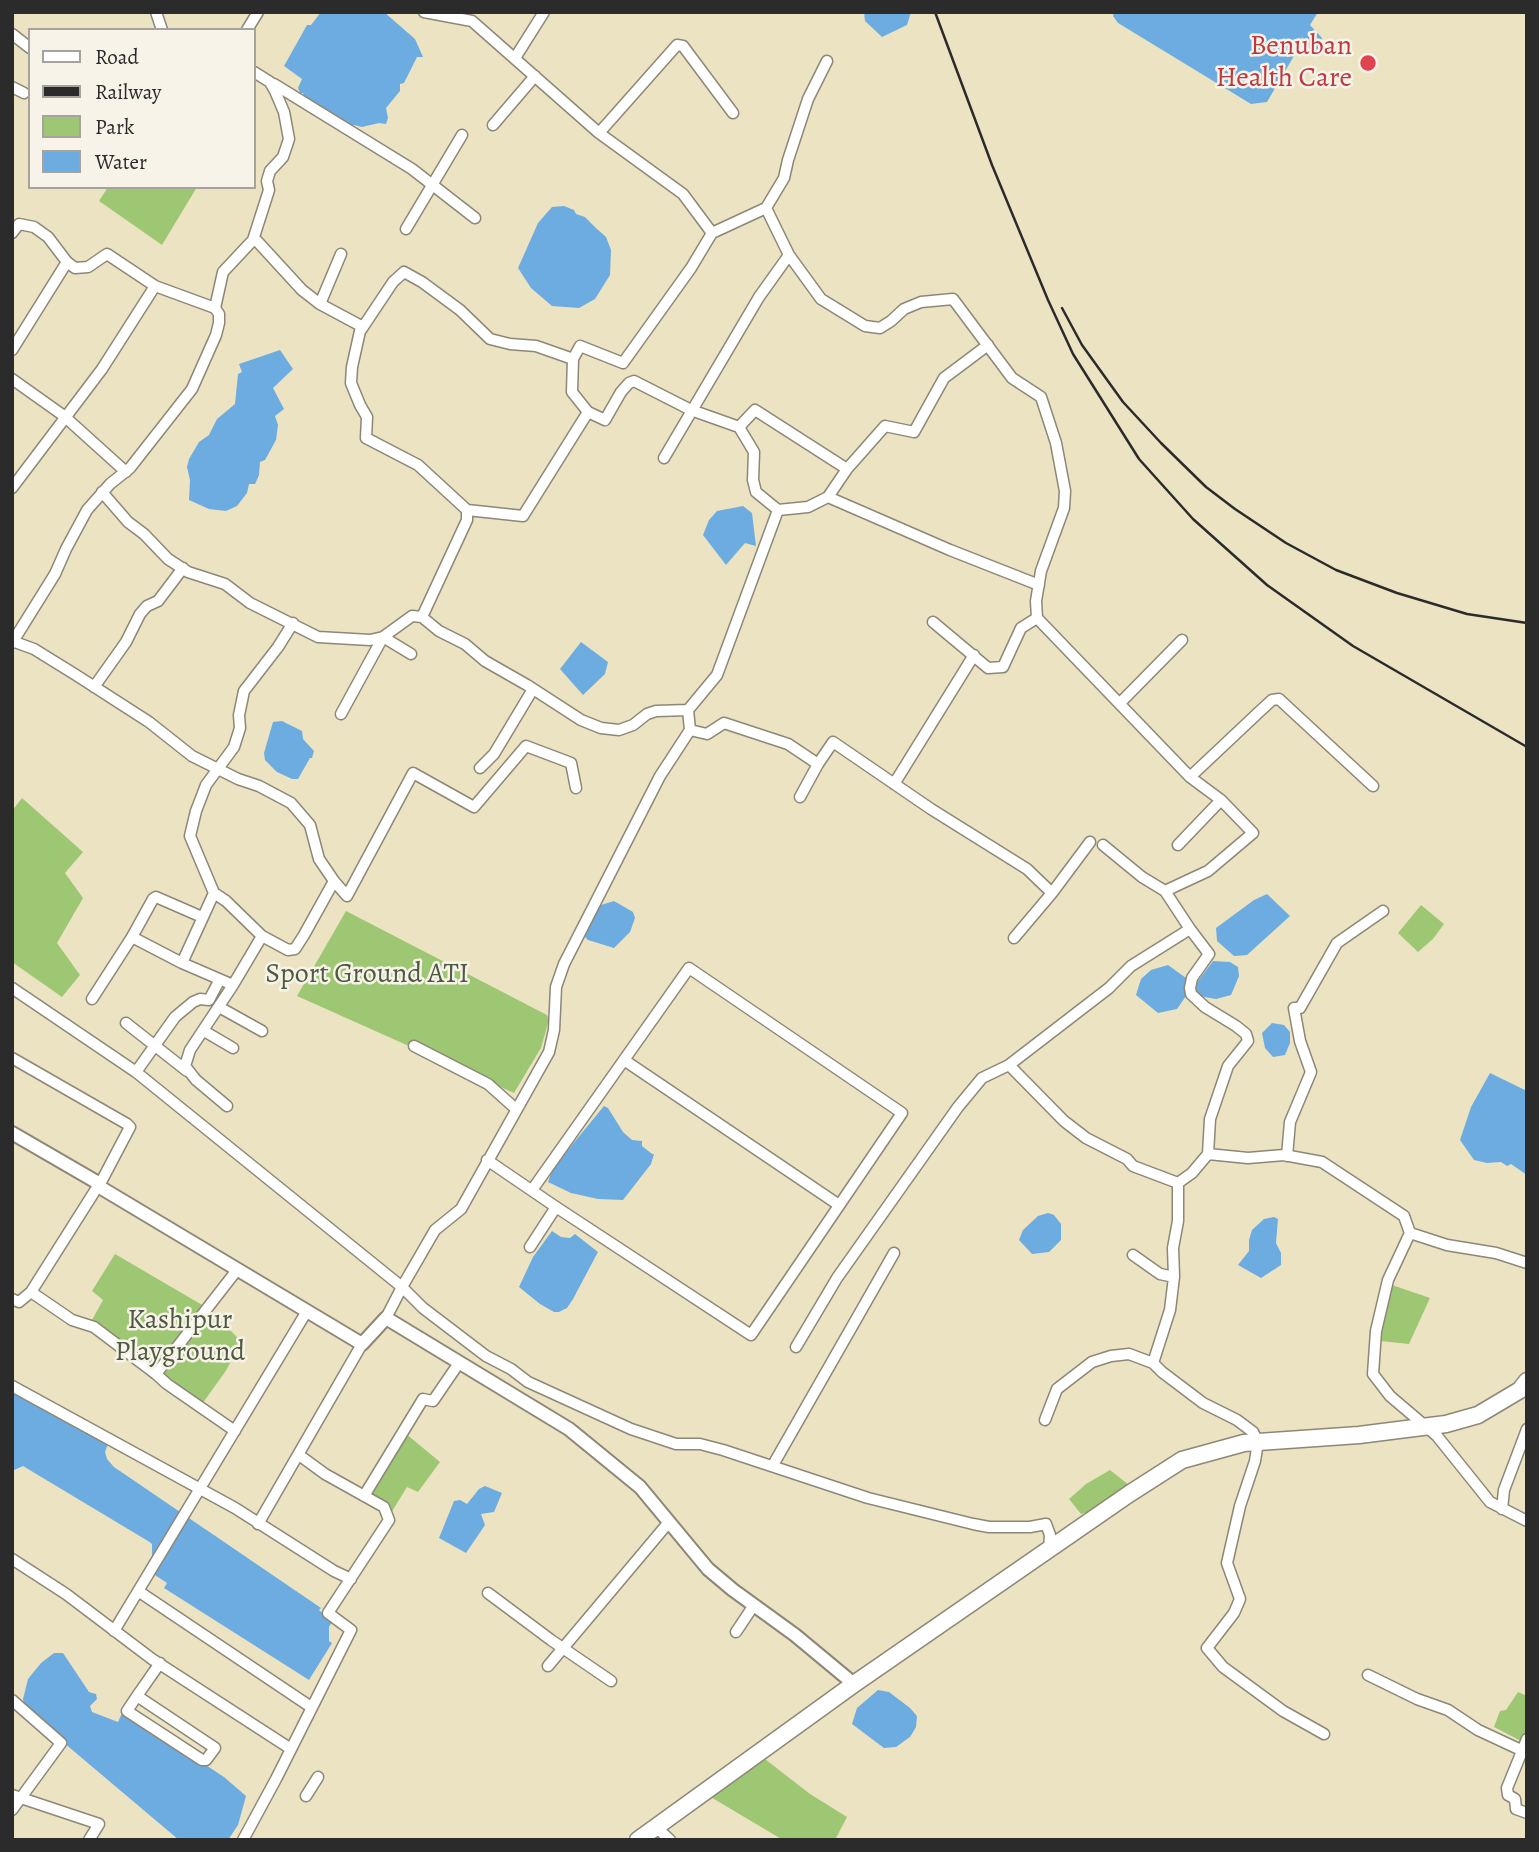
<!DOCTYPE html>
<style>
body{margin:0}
#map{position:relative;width:1539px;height:1852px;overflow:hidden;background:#ece3c3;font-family:Alegreya,serif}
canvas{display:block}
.frame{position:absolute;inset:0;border:14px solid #2b2b2b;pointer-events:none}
.legend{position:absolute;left:28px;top:28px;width:228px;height:161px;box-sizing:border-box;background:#f7f3e8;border:2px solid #a5a39c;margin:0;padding:9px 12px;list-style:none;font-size:21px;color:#2b2b2b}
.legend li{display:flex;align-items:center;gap:14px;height:35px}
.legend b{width:35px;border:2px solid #a5a39c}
</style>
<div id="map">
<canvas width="1539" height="1852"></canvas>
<div class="frame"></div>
<ul class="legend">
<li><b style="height:9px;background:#fff"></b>Road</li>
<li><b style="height:9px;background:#2b2b2b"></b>Railway</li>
<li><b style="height:19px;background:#9ec774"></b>Park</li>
<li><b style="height:19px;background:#6dace0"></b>Water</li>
</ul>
</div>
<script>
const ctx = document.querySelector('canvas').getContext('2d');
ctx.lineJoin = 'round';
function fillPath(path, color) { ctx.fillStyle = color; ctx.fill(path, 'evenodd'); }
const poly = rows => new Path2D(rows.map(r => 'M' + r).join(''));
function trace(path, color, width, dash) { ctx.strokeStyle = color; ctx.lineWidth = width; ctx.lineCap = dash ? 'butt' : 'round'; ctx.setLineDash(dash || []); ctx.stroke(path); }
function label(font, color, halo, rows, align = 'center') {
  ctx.font = font + ' Alegreya,serif'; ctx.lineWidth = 5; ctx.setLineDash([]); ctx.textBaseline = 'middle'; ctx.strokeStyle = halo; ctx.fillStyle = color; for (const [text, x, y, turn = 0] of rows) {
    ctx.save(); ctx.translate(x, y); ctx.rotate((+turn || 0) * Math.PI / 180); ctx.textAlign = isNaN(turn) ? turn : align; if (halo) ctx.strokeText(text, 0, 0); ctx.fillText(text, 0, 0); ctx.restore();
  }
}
fillPath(poly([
 [108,187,197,187,162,245,99,201],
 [22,798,83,852,65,873,83,898,57,943,80,975,62,997,12,962,12,811],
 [1421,905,1444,924,1433,939,1418,952,1398,933],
 [346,911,547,1015,549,1020,541,1048,514,1093,297,996],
 [115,1254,209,1309,242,1342,225,1372,202,1404,92,1320,103,1300,92,1291],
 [1392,1285,1430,1298,1409,1344,1380,1341],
 [405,1433,440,1462,418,1492,407,1487,391,1513,365,1497],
 [1110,1470,1129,1485,1104,1507,1081,1514,1069,1499,1086,1484],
 [1518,1692,1527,1696,1527,1732,1521,1741,1494,1727,1500,1711,1506,1710],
 [765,1759,810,1794,847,1817,835,1840,783,1840,709,1796]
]), '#9ec774');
fillPath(poly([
 [321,12,384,12,415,39,423,57,417,57,404,83,400,84,400,91,386,108,388,118,386,124,379,123,362,127,354,125,349,127,347,121,339,122,306,101,303,93,300,93,298,88,302,79,284,66,307,25,311,25],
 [864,12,911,12,907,25,882,37,865,21],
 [1114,12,1318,12,1310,25,1322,38,1318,50,1310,49,1302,37,1298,49,1267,102,1251,104,1118,23,1113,16],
 [564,206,574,210,576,214,585,217,597,229,606,237,611,250,610,275,595,299,579,308,552,306,531,288,518,268,538,223,552,207],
 [280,350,293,369,273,388,284,409,275,416,278,425,276,440,265,460,260,462,259,475,255,484,249,484,247,493,237,506,226,511,209,509,189,500,190,480,187,467,189,459,199,442,209,435,217,419,235,404,238,374,242,372,239,364],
 [743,506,752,513,756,546,745,543,726,565,703,535,709,520,717,511],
 [581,642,608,662,605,674,583,695,560,669],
 [282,721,302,731,303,739,314,751,312,758,310,758,298,779,292,779,277,772,265,760,264,753,273,722],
 [1267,894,1290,916,1247,955,1234,956,1217,941,1216,928,1254,900],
 [614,901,633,912,635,918,630,932,614,948,588,940,584,936,595,910,601,905],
 [1213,961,1230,962,1238,967,1239,976,1231,995,1216,999,1199,996,1195,985],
 [1168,965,1186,978,1188,986,1186,996,1177,1009,1158,1013,1136,995,1141,979,1151,970],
 [1272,1023,1284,1025,1290,1032,1290,1043,1285,1055,1273,1057,1265,1048,1262,1033],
 [1490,1073,1527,1091,1527,1175,1511,1164,1507,1166,1501,1162,1487,1163,1474,1160,1460,1140,1471,1107],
 [604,1106,608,1108,623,1132,632,1140,642,1141,642,1146,652,1154,654,1154,651,1164,623,1200,598,1199,571,1193,548,1182,553,1168],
 [1048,1213,1054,1215,1061,1224,1061,1240,1049,1252,1032,1254,1019,1240,1023,1230,1038,1216],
 [1274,1217,1278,1219,1276,1243,1281,1253,1281,1265,1261,1278,1238,1265,1249,1251,1249,1240,1252,1230,1264,1219],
 [552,1231,561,1237,570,1238,575,1234,598,1252,573,1299,567,1308,559,1312,554,1312,540,1304,519,1287,533,1257],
 [12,1390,108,1444,105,1452,107,1459,114,1467,321,1608,319,1610,332,1622,329,1627,329,1641,332,1643,309,1680,164,1588,167,1583,152,1573,152,1544,148,1541,23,1466,12,1471],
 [485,1486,502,1493,494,1512,481,1514,485,1525,466,1553,439,1538,454,1501,460,1500,467,1504,479,1489],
 [54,1653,63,1653,89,1692,96,1694,97,1699,90,1706,92,1712,118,1722,123,1711,224,1777,246,1796,238,1825,228,1840,179,1840,25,1710,23,1699,28,1679,41,1663],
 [878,1690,889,1692,910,1708,917,1716,916,1727,910,1737,896,1747,884,1748,852,1724,857,1708]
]), '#6dace0');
const minor = poly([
 [156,12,162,30],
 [424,12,472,21,599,133,683,194,712,233],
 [247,30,258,12],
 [12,34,30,48],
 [515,58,544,12],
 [254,72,270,82,275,91,284,112,289,139,283,157,270,171,267,181,269,190,253,240,257,241,302,290,320,304,363,327,360,331,352,367,351,383,360,405,367,417,366,438,418,465,467,510,467,520,422,617],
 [274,84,412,169,475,218],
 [12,87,24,93],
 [493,125,535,76],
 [599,133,677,45,683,46,733,113],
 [766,208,789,255,821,299,865,326,880,328,891,321,904,309,921,302,953,299,1012,378,1041,397,1056,443,1065,491,1064,508,1041,571,1036,601,1037,618,1190,777,1221,800,1253,833,1208,871,1165,891,1190,929,1131,966,1109,988,1009,1065,982,1078,958,1107,837,1278,796,1347],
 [406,229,462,135],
 [12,233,19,224,34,227,48,237,67,262,75,268,88,267,107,254,155,286,215,308,219,314,219,323,216,335,192,389,130,468,110,484,87,510,66,549,55,574,12,643],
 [320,304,341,254],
 [215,308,223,272,253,240],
 [363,327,393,282,404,272,422,282,460,310,490,339,510,344,536,346,573,359,572,392,588,412],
 [12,350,67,262],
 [573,359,580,346,623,363,691,268,712,233,766,208,784,178,788,160,808,99,827,61],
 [12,379,64,416,126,472],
 [739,427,755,410,847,469],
 [664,458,759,297,789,255],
 [12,488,102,369,155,286],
 [102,492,128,522,144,534,168,559,188,572,225,584,250,603,318,637,370,640,383,637,412,616,422,617,439,631,465,644,485,661,527,685,581,720,601,728,619,730,633,725,647,714,656,711,688,710,717,675,778,510],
 [828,497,950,550,1039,585],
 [467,510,523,516,588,412,605,420,621,392,629,383,634,381,691,410,739,427,754,452,753,480,756,492,778,510,808,507,828,497,847,469,885,426,914,432,944,378,988,345],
 [933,622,988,668,1003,667,1021,628,1037,618],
 [12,641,34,649,76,675,149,722,192,756,238,779,259,786,291,803,310,825,319,859,334,881,347,896,413,773,474,807,526,746,571,763,576,788],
 [94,687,126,642,140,614,147,606,158,601,183,568],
 [1120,703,1182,640],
 [688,710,690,730,707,734,724,723,788,744,818,764,833,742,931,809,1027,869,1052,893],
 [341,714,383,637,411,654],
 [690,730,660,776,564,964,556,987,554,1030,549,1052,461,1209,435,1230,402,1287,423,1308,486,1356,511,1369,528,1382,631,1429,676,1444,700,1444,723,1450,868,1498,973,1524,989,1527,1030,1527,1046,1524,1050,1535,1049,1549],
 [480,768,494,754,533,689],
 [1190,777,1259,712,1272,700,1279,699,1373,786],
 [894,784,974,655],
 [800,797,818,764],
 [1103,845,1142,877,1165,891],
 [1178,845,1221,800],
 [214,893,226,901,262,936,288,950,295,949,304,935,334,881],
 [202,917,156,897,153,899,132,937,182,963,233,985,190,1050,185,1066,196,1080,227,1106],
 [1014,938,1052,893,1090,842],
 [182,963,214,893,190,836,196,811,206,785,234,747,240,728,239,715,244,691,278,647,293,623],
 [233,985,262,936],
 [12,988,136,1072,402,1287,386,1318],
 [92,999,132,937],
 [219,1007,262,1031],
 [126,1023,187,1071],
 [204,1031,233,1048],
 [414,1046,488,1084,516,1109],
 [12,1058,127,1124,130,1127,100,1184],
 [624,1060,839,1205],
 [1009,1065,1064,1121,1086,1138,1127,1159,1133,1166,1178,1183],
 [136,1072,175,1017,193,1002,200,999,209,1000,219,981],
 [1208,1154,1248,1158,1284,1155,1322,1162,1404,1216,1410,1233],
 [1287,1156,1290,1122,1311,1072,1300,1041,1294,1008,1300,1008,1337,943,1383,911],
 [487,1160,556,1207,751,1335,902,1113,689,968,532,1190],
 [1178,1183,1192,1173,1208,1154,1210,1119,1228,1066,1248,1041,1246,1034,1236,1026,1205,1007,1191,994,1190,988,1192,978,1209,954,1190,929],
 [98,1186,31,1292,72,1320,94,1327,156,1374,167,1384,235,1431],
 [1410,1233,1388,1280,1376,1331,1373,1374,1390,1396,1437,1436,1490,1502,1527,1521],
 [1410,1233,1447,1245,1496,1253,1527,1263],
 [530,1247,556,1207],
 [1133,1255,1160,1274,1174,1277],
 [12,1299,19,1302,31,1292],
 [1153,1363,1170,1310,1174,1277,1173,1248,1178,1221,1178,1183],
 [156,1374,237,1270],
 [12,1386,235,1508,334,1571,351,1579],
 [1045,1420,1057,1389,1092,1362,1111,1356,1129,1354,1153,1363,1162,1372,1203,1403,1237,1420,1253,1432,1258,1442,1255,1461,1240,1506,1227,1563,1240,1599,1234,1613,1207,1648,1223,1667,1283,1711,1324,1734],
 [773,1465,894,1253],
 [364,1496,423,1399,433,1401,459,1363],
 [1502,1509,1504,1490,1527,1429],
 [258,1524,362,1344],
 [12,1559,66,1594,152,1659,291,1749],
 [138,1591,311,1707],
 [488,1593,551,1640,611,1681],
 [114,1631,307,1311],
 [736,1632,754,1605],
 [548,1666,669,1522],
 [1368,1675,1417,1699,1448,1710,1478,1730,1523,1751],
 [137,1696,215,1748,206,1760,202,1760,127,1711,137,1696,160,1663],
 [12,1700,61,1743,12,1810],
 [1527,1739,1507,1788,1508,1795,1515,1799,1516,1809,1527,1813],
 [12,1795,99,1824,89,1840],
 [306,1796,318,1777],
 [656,1827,670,1840],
 [243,1840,276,1779,351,1630,328,1613,389,1520,384,1507,325,1474,299,1455]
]);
const tertiary = poly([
 [12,1133,100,1184,98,1186,362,1344,386,1318,569,1429,640,1487,708,1569,733,1590,795,1635,854,1684]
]);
const primary = poly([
 [638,1840,854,1684,1129,1494,1182,1460,1244,1443,1359,1435,1446,1424,1478,1415,1520,1390,1527,1381]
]);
trace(minor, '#8c8777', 13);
trace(tertiary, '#8c8777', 16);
trace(primary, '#8c8777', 19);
trace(minor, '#fff', 10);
trace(tertiary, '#fff', 12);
trace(primary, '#fff', 16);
trace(poly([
 [935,12,992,165,1048,300,1073,354,1139,459,1193,519,1267,585,1353,646,1527,747],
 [1062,308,1082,345,1123,402,1161,443,1206,487,1235,509,1286,543,1336,570,1397,593,1467,614,1527,623]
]), '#2b2b2b', 2.5);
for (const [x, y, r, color] of [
 [1368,63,9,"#e0444e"]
]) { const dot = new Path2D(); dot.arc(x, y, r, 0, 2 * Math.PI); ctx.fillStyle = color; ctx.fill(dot); trace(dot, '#f7f3e8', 2.5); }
label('28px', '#be3a42', '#f7f3e8', [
 ["Benuban",1352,47],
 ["Health Care",1352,79]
], 'right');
label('28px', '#4e5a41', '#f7f3e8', [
 ["Sport Ground ATI",367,975],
 ["Kashipur",180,1321],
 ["Playground",180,1353]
]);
</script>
